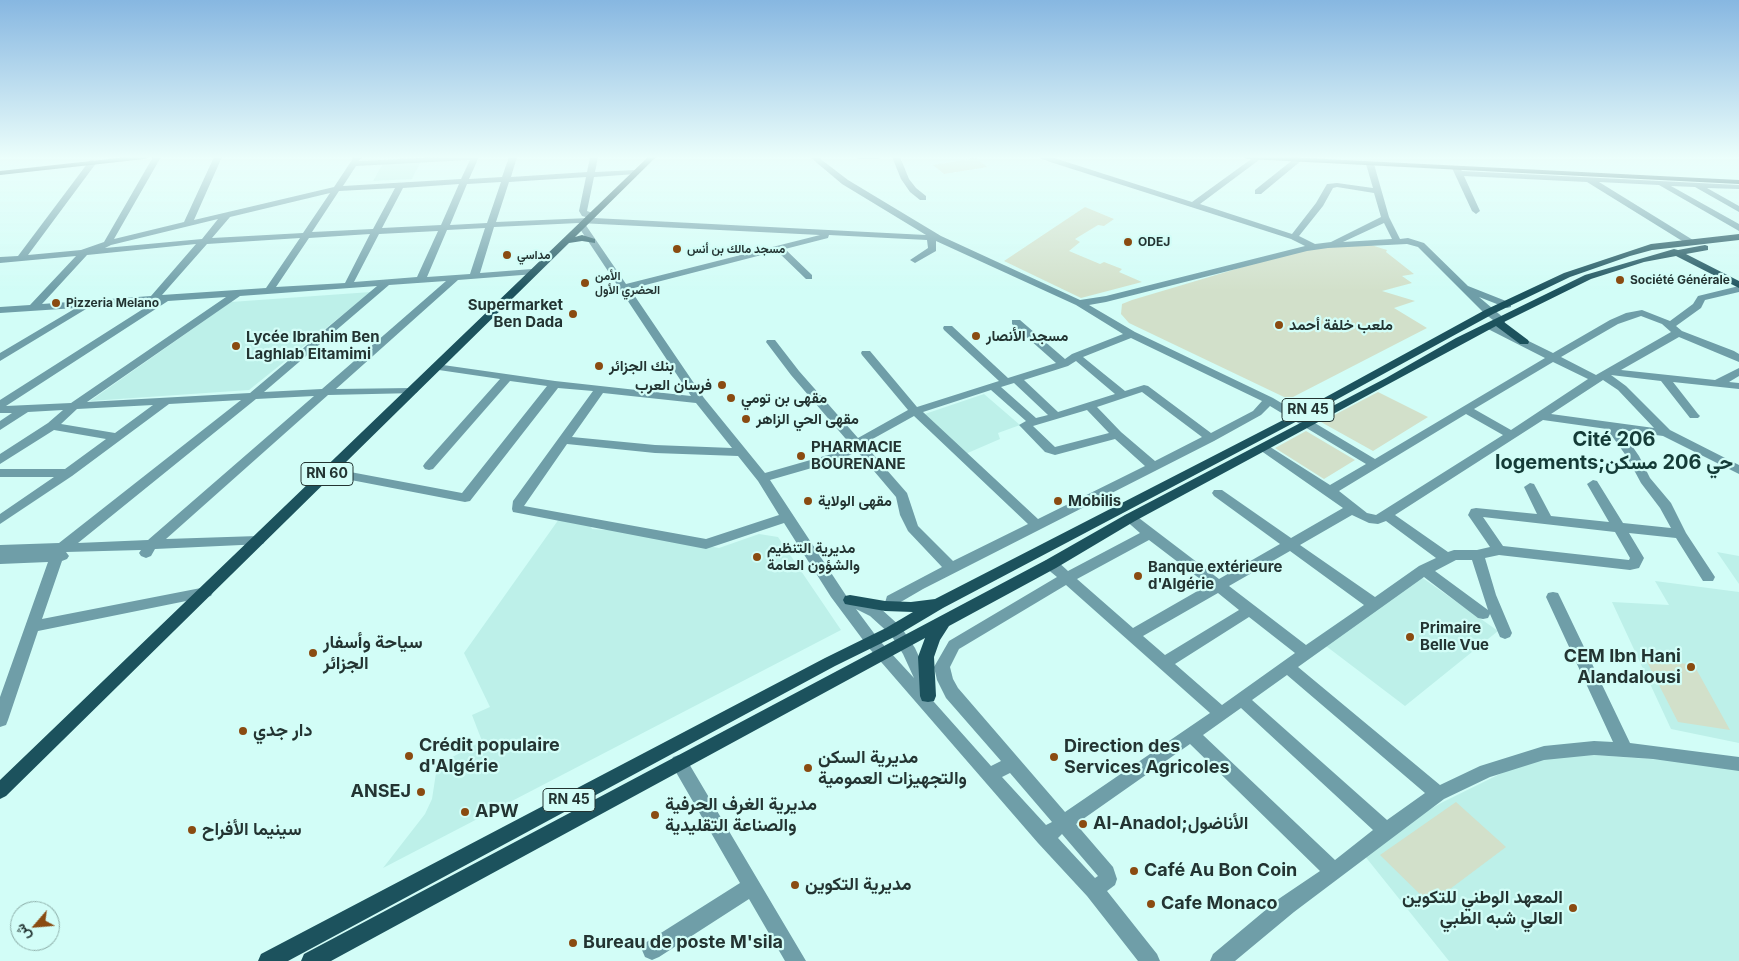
<!DOCTYPE html>
<meta charset="utf-8">
<style>
body{margin:0}
#map{position:relative;width:1739px;height:961px;overflow:hidden;background:#d2fdf7;font-family:Inter,Vazirmatn,sans-serif}
canvas{display:block}
.north{position:absolute;left:10px;top:901px;width:50px;height:50px;box-sizing:border-box;background:#d2fdf7;border:1px solid #8cada8;border-radius:50%;rotate:243deg;font-size:14px;font-weight:700;line-height:20px;text-align:center;color:#233432}
.north::after{content:'';display:block;margin:auto;width:18px;height:22px;background:#8a4b11;clip-path:polygon(50% 0,100% 100%,50% 72%,0 100%)}
</style>
<div id="map">
<canvas width="1739" height="961"></canvas>
<div class="north">ش</div>
</div>
<script>
const ctx = document.querySelector('canvas').getContext('2d');
ctx.lineJoin = 'round';
function fillPath(path, color) { ctx.fillStyle = color; ctx.fill(path, 'evenodd'); }
const poly = rows => new Path2D(rows.map(r => 'M' + r).join(''));
function trace(path, color, width, dash) { ctx.strokeStyle = color; ctx.lineWidth = width; ctx.lineCap = dash ? 'butt' : 'round'; ctx.setLineDash(dash || []); ctx.stroke(path); }
function label(font, color, halo, rows, align = 'center') {
  ctx.font = font + ' Inter,Vazirmatn,sans-serif'; ctx.lineWidth = 4.5; ctx.setLineDash([]); ctx.textBaseline = 'middle'; ctx.strokeStyle = halo; ctx.fillStyle = color; for (const [text, x, y, turn = 0] of rows) {
    ctx.save(); ctx.translate(x, y); ctx.rotate((+turn || 0) * Math.PI / 180); ctx.textAlign = isNaN(turn) ? turn : align; if (halo) ctx.strokeText(text, 0, 0); ctx.fillText(text, 0, 0); ctx.restore();
  }
}
fillPath(poly([
 [421,161,412,179,373,181,383,163],
 [371,292,249,390,90,401,231,302],
 [984,394,1020,425,998,433,1000,439,963,455,922,415],
 [559,519,590,524,592,529,604,530,610,528,719,548,759,534,778,537,841,630,383,868,425,814,432,799,436,773,434,767,482,741,472,715,490,707,464,653],
 [1717,552,1739,556,1739,584],
 [1417,574,1498,631,1405,706,1322,643],
 [1655,581,1739,592,1739,743,1671,729,1612,602,1669,605],
 [1593,755,1678,761,1739,770,1739,961,1449,961,1364,855,1412,819,1443,802,1510,769,1529,761,1564,756]
]), '#bdf0e9');
fillPath(poly([
 [976,158,987,167,944,174,933,165],
 [1085,207,1114,219,1104,226,1098,225,1075,239,1080,242,1069,251,1100,264,1104,262,1122,269,1119,272,1142,282,1081,298,1004,261],
 [1368,244,1387,250,1386,252,1414,274,1402,276,1412,283,1382,291,1415,301,1394,308,1427,328,1293,397,1284,397,1129,323,1121,314,1122,304,1132,300,1303,249],
 [1378,392,1428,417,1373,451,1321,422],
 [1306,431,1355,460,1324,479,1275,448],
 [1645,658,1694,665,1730,730,1678,722],
 [1456,802,1506,847,1430,904,1380,855]
]), '#d2e0ca');
fillPath(poly([
 [153,157,161,157,114,239,184,222,214,157,222,157,194,220,334,187,354,157,362,157,359,161,440,157,479,157,469,179,502,177,509,157,517,157,511,177,587,172,590,157,598,157,595,172,636,170,640,172,636,174,594,177,587,211,595,214,596,216,594,218,926,235,842,184,810,157,818,157,848,180,941,236,1080,300,1106,296,1305,246,1291,239,1041,159,1040,157,1051,157,1192,202,1254,157,1263,157,1200,204,1292,234,1316,203,1327,184,1337,183,1373,188,1366,164,1370,162,1374,164,1389,217,1400,239,1408,238,1424,243,1468,286,1511,303,1511,307,1507,308,1479,297,1505,319,1505,323,1497,323,1485,314,1418,247,1407,244,1328,248,1307,251,1106,302,1089,305,1135,332,1273,398,1375,459,1545,358,1486,328,1486,324,1494,324,1553,353,1610,320,1626,313,1642,310,1670,321,1693,304,1698,296,1739,286,1739,292,1705,300,1701,308,1676,326,1682,331,1734,351,1739,354,1739,362,1679,337,1621,370,1715,380,1739,368,1739,376,1729,382,1739,383,1739,389,1673,382,1698,414,1700,416,1698,418,1690,418,1661,381,1611,375,1626,386,1670,430,1739,465,1739,474,1663,436,1621,430,1639,456,1650,478,1671,503,1686,533,1715,577,1713,581,1703,581,1676,538,1629,533,1644,558,1639,568,1630,570,1499,555,1485,558,1496,595,1512,633,1510,637,1505,639,1500,637,1490,614,1488,618,1483,619,1478,618,1424,577,1298,667,1440,785,1480,766,1544,746,1594,741,1613,742,1546,597,1548,593,1553,592,1558,593,1560,597,1630,743,1739,757,1739,771,1653,759,1594,755,1544,760,1490,777,1444,799,1294,912,1235,961,1210,961,1213,954,1280,898,1320,871,1190,744,1076,824,1113,867,1117,879,1115,885,1107,891,1157,954,1160,961,1138,961,1087,896,1038,843,869,648,831,597,784,523,706,549,513,512,512,509,513,501,593,391,558,388,470,501,465,502,325,475,323,472,325,469,329,468,462,493,547,386,510,381,433,469,429,470,425,469,423,466,425,463,500,379,432,369,431,367,432,365,436,364,555,381,691,396,578,226,579,224,585,224,626,284,820,235,579,223,494,227,480,273,532,269,537,272,535,274,458,280,336,389,412,388,416,389,418,391,416,393,328,395,166,539,258,536,263,538,265,541,263,544,155,549,151,556,146,558,141,556,139,553,141,550,66,552,69,556,67,559,62,561,42,619,206,587,211,588,213,592,211,596,206,597,38,631,8,720,6,725,0,727,0,697,48,562,0,564,0,545,59,543,241,400,169,404,72,476,0,524,0,514,54,477,0,477,0,469,65,469,106,439,54,430,0,464,0,454,48,423,63,410,28,412,0,430,0,421,12,413,0,413,0,400,154,302,91,306,0,361,0,353,76,308,0,313,0,307,30,305,76,256,0,263,0,257,18,256,90,160,93,160,97,162,28,255,81,250,104,242,153,157],
 [470,160,461,179,343,186,356,166,470,160],
 [586,177,579,211,582,216,589,218,496,222,509,182,586,177],
 [501,182,487,223,450,225,467,184,501,182],
 [459,184,441,225,382,228,403,188,459,184],
 [1337,187,1374,193,1381,217,1331,242,1315,244,1299,236,1323,206,1333,188,1337,187],
 [395,188,373,229,312,232,339,191,395,188],
 [330,193,303,233,212,238,230,217,330,193],
 [218,219,202,239,105,248,111,245,218,219],
 [1384,223,1392,239,1343,242,1384,223],
 [485,228,470,274,427,277,447,230,485,228],
 [438,231,417,277,354,282,379,234,438,231],
 [370,234,345,283,276,287,309,238,370,234],
 [829,235,927,240,928,248,910,260,915,263,936,251,936,241,1076,305,1123,334,1072,354,1065,359,1020,320,1012,320,1012,324,1056,363,1008,378,952,326,944,326,943,328,944,330,999,381,917,407,870,351,862,351,861,353,862,355,908,410,858,438,799,371,775,340,767,340,766,342,791,375,851,445,835,453,765,473,704,398,630,289,777,251,806,279,812,279,812,275,785,249,828,238,829,235],
 [300,238,266,288,162,295,207,244,300,238],
 [196,244,151,296,42,304,87,255,196,244],
 [446,281,322,389,264,392,389,285,446,281],
 [377,286,250,393,87,402,240,296,377,286],
 [226,297,71,403,6,406,168,301,226,297],
 [1641,316,1662,324,1671,332,1596,375,1561,357,1618,324,1641,316],
 [1131,338,1262,401,1253,411,1211,433,1148,386,1144,385,1125,391,1083,357,1131,338],
 [1076,361,1115,394,1058,412,1024,380,1068,366,1076,361],
 [1553,362,1588,379,1511,430,1474,409,1553,362],
 [1603,380,1618,390,1654,428,1551,414,1603,380],
 [1014,383,1048,415,1036,418,1001,387,1014,383],
 [991,390,1026,421,1019,425,1045,452,1055,455,1115,439,1145,466,1038,519,923,412,991,390],
 [1142,392,1202,437,1155,461,1121,432,1097,407,1142,392],
 [603,393,696,403,732,448,655,445,572,437,603,393],
 [314,396,148,540,78,543,256,399,314,396],
 [153,405,115,433,61,424,77,409,153,405],
 [1270,406,1366,464,1330,485,1267,445,1263,444,1257,448,1343,508,1291,538,1222,490,1214,490,1212,493,1214,496,1280,544,1219,579,1135,515,1130,514,1125,515,1123,518,1140,533,1068,571,1056,560,1046,560,1044,564,1046,568,1057,577,949,641,934,667,937,680,946,698,1001,761,991,766,926,693,930,691,933,687,915,648,901,627,880,608,857,597,852,596,847,597,770,480,843,459,857,451,896,497,900,515,908,531,942,567,887,596,884,606,886,610,891,611,896,610,899,603,923,589,1214,441,1261,415,1270,406],
 [1087,410,1109,433,1055,447,1033,426,1087,410],
 [1466,414,1503,435,1376,515,1367,513,1339,491,1466,414],
 [914,416,1028,524,953,561,918,526,907,493,865,445,869,441,914,416],
 [1543,420,1607,429,1627,457,1641,483,1660,508,1671,528,1623,523,1597,481,1593,480,1587,484,1609,522,1551,516,1534,484,1530,483,1524,487,1537,514,1476,508,1471,509,1468,515,1490,547,1477,550,1454,550,1448,552,1395,515,1543,420],
 [567,444,655,453,738,456,758,481,779,515,706,539,524,506,567,444],
 [1352,515,1369,523,1378,524,1386,521,1436,558,1419,566,1375,597,1300,545,1352,515],
 [1483,517,1615,532,1630,558,1629,560,1503,546,1483,517],
 [1149,540,1208,585,1133,628,1077,579,1149,540],
 [1290,551,1364,605,1306,645,1229,586,1290,551],
 [1456,560,1472,560,1488,610,1435,571,1456,560],
 [1066,585,1210,713,1065,812,958,688,953,679,950,667,959,649,1066,585],
 [1218,593,1239,610,1165,655,1143,636,1218,593],
 [856,609,870,616,891,635,903,654,914,678,879,640,856,609],
 [1249,617,1295,653,1222,705,1175,664,1249,617],
 [1287,675,1425,793,1387,820,1252,700,1287,675],
 [1241,708,1373,830,1335,860,1203,735,1241,708],
 [1010,773,1052,822,1046,825,1002,777,1010,773],
 [1062,834,1098,876,1095,878,1058,838,1062,834],
 [855,157,882,157,878,159,859,159,855,157],
 [892,157,900,157,909,179,916,188,926,196,926,200,920,200,910,192,901,179,892,157],
 [1295,158,1302,160,1261,194,1255,194,1255,190,1295,158],
 [1453,166,1459,166,1462,171,1739,185,1739,189,1707,188,1739,206,1739,212,1695,187,1671,186,1739,224,1739,231,1659,185,1599,182,1693,240,1693,244,1687,244,1587,182,1464,176,1480,211,1476,214,1472,211,1452,168,1453,166],
 [679,755,685,757,806,961,785,961,749,899,659,957,652,960,645,957,642,950,645,943,740,883,673,767,671,762,673,757,679,755]
]), '#6f9ea8');
fillPath(poly([
 [127,157,149,157,145,159,0,175,0,171,127,157],
 [648,157,656,157,575,237,582,235,595,239,595,243,582,241,569,243,6,796,0,799,0,780,648,157],
 [1243,157,1286,157,1739,180,1739,184,1247,159,1243,157],
 [1739,234,1739,240,1652,250,1630,256,1570,277,1493,314,1301,419,943,608,896,636,835,666,288,961,258,961,261,954,825,658,886,628,913,612,885,611,850,605,845,604,843,600,845,596,850,595,885,601,911,602,935,599,1293,415,1485,310,1564,273,1651,244,1739,234],
 [1705,245,1708,246,1708,250,1686,254,1739,281,1739,288,1676,256,1644,262,1591,279,1504,322,1528,340,1529,342,1528,344,1520,344,1496,326,1135,521,1056,568,949,626,940,640,934,657,936,696,934,701,928,702,922,701,920,696,918,657,925,638,331,961,301,961,304,954,1046,560,1125,515,1386,378,1456,338,1585,275,1674,249,1678,250,1705,245]
]), '#1c525d');
const sky = ctx.createLinearGradient(0, 0, 0, 291);
sky.addColorStop(0, '#87b7e1');
sky.addColorStop(0.54, '#ebfefb');
sky.addColorStop(1, '#ebfefb00');
ctx.fillStyle = sky;
ctx.fillRect(0, 0, 1739, 291);
for (const [x, y, r, color] of [
 [1128,242,5,"#8a4b11"],
 [677,249,5,"#8a4b11"],
 [507,255,5,"#8a4b11"],
 [1620,280,5,"#8a4b11"],
 [585,283,5,"#8a4b11"],
 [56,303,5,"#8a4b11"],
 [573,314,5,"#8a4b11"],
 [1279,325,5,"#8a4b11"],
 [976,336,5,"#8a4b11"],
 [236,346,5,"#8a4b11"],
 [599,366,5,"#8a4b11"],
 [722,385,5,"#8a4b11"],
 [731,398,5,"#8a4b11"],
 [746,419,5,"#8a4b11"],
 [801,456,5,"#8a4b11"],
 [808,501,5,"#8a4b11"],
 [1058,501,5,"#8a4b11"],
 [757,557,5,"#8a4b11"],
 [1138,576,5,"#8a4b11"],
 [1410,637,5,"#8a4b11"],
 [313,653,5,"#8a4b11"],
 [1691,667,5,"#8a4b11"],
 [243,731,5,"#8a4b11"],
 [409,756,5,"#8a4b11"],
 [1054,757,5,"#8a4b11"],
 [808,768,5,"#8a4b11"],
 [421,792,5,"#8a4b11"],
 [465,812,5,"#8a4b11"],
 [655,815,5,"#8a4b11"],
 [1083,824,5,"#8a4b11"],
 [192,830,5,"#8a4b11"],
 [1134,871,5,"#8a4b11"],
 [795,885,5,"#8a4b11"],
 [1151,904,5,"#8a4b11"],
 [1573,908,5,"#8a4b11"],
 [573,943,5,"#8a4b11"]
]) { const dot = new Path2D(); dot.arc(x, y, r, 0, 2 * Math.PI); ctx.fillStyle = color; ctx.fill(dot); trace(dot, '#d2fdf7', 2); }
label('bold 12px', '#233432', '#d2fdf7', [
 ["ODEJ",1138,242],
 ["مسجد مالك بن أنس",687,249],
 ["مداسي",517,255],
 ["الأمن",595,276],
 ["الحضري الأول",595,290],
 ["Société Générale",1630,280],
 ["Pizzeria Melano",66,303]
], 'left');
for (const [x, y, w] of [
 [1308,410,52],
 [327,474,52],
 [569,800,52]
]) { const box = new Path2D(); box.roundRect(x - w / 2, y - 11.5, w, 23, 4); ctx.fillStyle = '#d2fdf7'; ctx.fill(box); trace(box, '#233432', 1); }
label('bold 14px', '#233432', null, [
 ["RN 45",1308,410],
 ["RN 60",327,474],
 ["RN 45",569,800]
]);
label('bold 15px', '#233432', '#d2fdf7', [
 ["Supermarket",563,305,"right"],
 ["Ben Dada",563,322,"right"],
 ["ملعب خلفة أحمد",1289,325],
 ["مسجد الأنصار",986,336],
 ["Lycée Ibrahim Ben",246,337],
 ["Laghlab Eltamimi",246,354],
 ["بنك الجزائر",609,366],
 ["فرسان العرب",712,385,"right"],
 ["مقهى بن تومي",741,398],
 ["مقهى الحي الزاهر",756,419],
 ["PHARMACIE",811,447],
 ["BOURENANE",811,464],
 ["مقهى الولاية",818,501],
 ["Mobilis",1068,501],
 ["مديرية التنظيم",767,548],
 ["والشؤون العامة",767,565],
 ["Banque extérieure",1148,567],
 ["d'Algérie",1148,584],
 ["Primaire",1420,628],
 ["Belle Vue",1420,645]
], 'left');
label('bold 18px', '#233432', '#d2fdf7', [
 ["سياحة وأسفار",323,643],
 ["الجزائر",323,664],
 ["CEM Ibn Hani",1681,657,"right"],
 ["Alandalousi",1681,678,"right"],
 ["دار جدي",253,731],
 ["Crédit populaire",419,746],
 ["d'Algérie",419,767],
 ["Direction des",1064,747],
 ["Services Agricoles",1064,768],
 ["مديرية السكن",818,758],
 ["والتجهيزات العمومية",818,779],
 ["ANSEJ",411,792,"right"],
 ["مديرية الغرف الحرفية",665,805],
 ["والصناعة التقليدية",665,826],
 ["APW",475,812],
 ["Al-Anadol;الأناضول",1093,824],
 ["سينيما الأفراح",202,830],
 ["Café Au Bon Coin",1144,871],
 ["مديرية التكوين",805,885],
 ["المعهد الوطني للتكوين",1563,898,"right"],
 ["العالي شبه الطبي",1563,919,"right"],
 ["Cafe Monaco",1161,904],
 ["Bureau de poste M'sila",583,943]
], 'left');
label('bold 20px', '#143b37', '#d2fdf7', [
 ["Cité 206",1614,440],
 ["logements;حي 206 مسكن",1614,463]
]);
</script>
